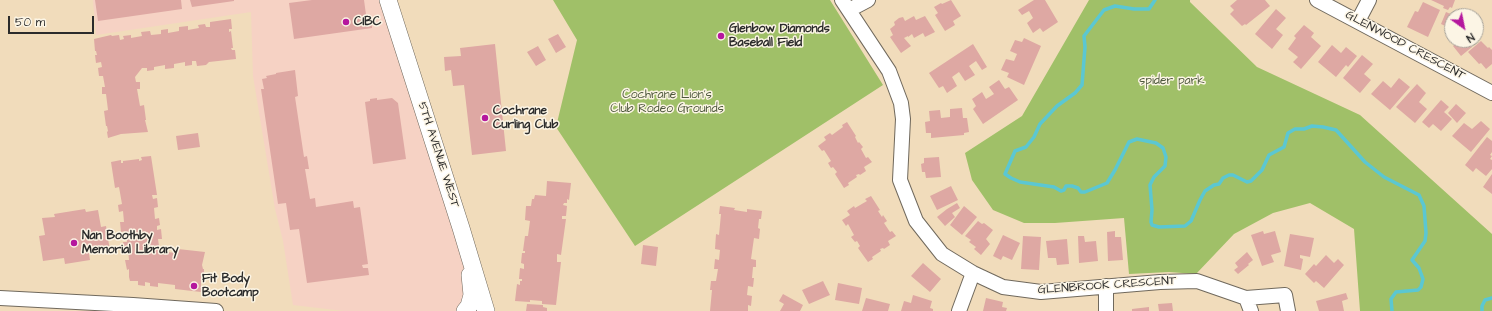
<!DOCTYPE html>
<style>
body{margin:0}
#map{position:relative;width:1492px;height:311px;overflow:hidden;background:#f1dcbb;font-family:"Architects Daughter",sans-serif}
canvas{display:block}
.north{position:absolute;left:1444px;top:8px;width:40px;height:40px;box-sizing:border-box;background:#fcf5e5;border:1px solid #a8a49b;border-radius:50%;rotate:147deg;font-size:11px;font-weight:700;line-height:16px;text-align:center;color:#2b2b2b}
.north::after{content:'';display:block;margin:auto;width:14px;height:18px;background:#b5179e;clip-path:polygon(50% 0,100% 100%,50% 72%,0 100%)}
.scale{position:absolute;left:8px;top:16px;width:86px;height:18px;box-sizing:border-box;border:2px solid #2b2b2b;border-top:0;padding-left:5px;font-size:12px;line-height:14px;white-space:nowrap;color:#2b2b2b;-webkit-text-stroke:3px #fcf5e5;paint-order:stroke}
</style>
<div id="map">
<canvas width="1492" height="311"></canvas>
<div class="north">N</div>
<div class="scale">50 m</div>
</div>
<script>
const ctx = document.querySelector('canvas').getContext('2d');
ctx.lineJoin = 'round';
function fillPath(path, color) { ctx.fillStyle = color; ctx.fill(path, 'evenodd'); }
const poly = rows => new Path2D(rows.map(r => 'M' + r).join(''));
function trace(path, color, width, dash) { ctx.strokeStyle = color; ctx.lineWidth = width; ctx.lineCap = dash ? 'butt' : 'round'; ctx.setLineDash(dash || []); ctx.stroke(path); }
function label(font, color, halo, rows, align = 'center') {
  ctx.font = font + ' "Architects Daughter",sans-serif'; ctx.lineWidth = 3; ctx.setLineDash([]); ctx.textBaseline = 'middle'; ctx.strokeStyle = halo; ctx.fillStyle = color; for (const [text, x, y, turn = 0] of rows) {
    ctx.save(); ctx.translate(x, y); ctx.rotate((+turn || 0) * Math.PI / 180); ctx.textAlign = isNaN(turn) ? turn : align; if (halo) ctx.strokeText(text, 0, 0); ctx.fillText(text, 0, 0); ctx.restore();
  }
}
fillPath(poly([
 [93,0,388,0,466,247,464,311,344,311,293,305,283,241,275,209,253,76,251,12,96,35]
]), '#f6d2c4');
fillPath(poly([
 [553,0,830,0,883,85,635,246,556,127,577,40],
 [1089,0,1190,0,1190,2,1257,67,1360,115,1492,234,1492,311,1360,311,1354,229,1310,203,1273,213,1234,234,1196,274,1169,272,1129,274,1124,218,1055,223,1024,223,993,210,972,180,965,153,1022,116]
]), '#a0c068');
trace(poly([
 [1155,0,1149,9,1134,9,1115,6,1104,10,1084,36,1085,47,1082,85,1075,93,1057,106,1040,124,1034,137,1026,147,1015,151,1005,174,1011,178,1020,182,1054,187,1061,191,1064,190,1066,186,1072,186,1078,188,1081,192,1085,192,1107,183,1115,170,1129,142,1137,139,1156,143,1163,148,1166,157,1165,166,1154,177,1150,185,1152,210,1151,222,1152,225,1159,227,1185,226,1191,221,1200,200,1205,191,1214,185,1219,184,1223,178,1229,175,1233,175,1247,182,1251,181,1262,170,1269,155,1284,147,1288,133,1295,129,1304,129,1312,126,1323,127,1336,130,1365,162,1384,177,1419,195,1424,206,1426,233,1425,241,1412,260,1419,268,1423,279,1421,287,1418,290,1396,292,1391,299,1392,311],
 [1482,311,1482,306,1485,300,1492,298]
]), '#5bc7d2', 3.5);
fillPath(poly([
 [95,0,181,0,182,9,98,21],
 [190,0,234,0,234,1,192,7],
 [312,0,364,0,367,22,372,22,372,28,294,39,289,3],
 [951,0,961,16,953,21,955,25,945,31,935,15,938,13,934,7,941,3,942,4],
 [1034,0,1045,0,1058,22,1043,32,1040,28,1033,33,1027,23,1033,18,1029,11,1022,15,1018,10],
 [1237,0,1265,0,1270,6,1246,25,1245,24,1242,26,1230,14,1234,10,1230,6],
 [1431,0,1455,0,1452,8,1450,7,1448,10,1443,8,1444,6],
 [1423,2,1440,10,1428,37,1407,27,1415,11,1418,12],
 [1276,9,1286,18,1276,29,1283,35,1272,49,1255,34],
 [1446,12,1455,16,1452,16,1452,29,1441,24],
 [914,16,916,20,925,16,935,32,925,37,923,33,914,38,912,34,908,37,908,36,904,38,911,46,901,53,890,37,893,35,890,29,895,25,894,22,899,18,903,17,905,21],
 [231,19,232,29,229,29,229,32,231,31,233,48,231,48,232,50,235,50,236,59,209,62,206,65,197,66,196,61,192,61,192,65,185,66,185,62,174,64,174,68,165,69,165,65,154,67,154,70,147,71,147,68,142,68,135,77,136,82,140,82,140,89,137,89,140,106,144,105,146,120,145,120,148,132,121,134,108,138,107,132,108,131,107,126,106,126,104,111,108,110,106,94,102,94,102,87,105,87,103,76,99,76,98,68,102,67,101,62,96,63,95,55,97,55,96,51,95,51,94,39,111,35,112,36,119,35,120,40,124,39,123,36,131,35,131,38,142,36,141,32,150,31,151,35,161,34,161,30,168,29,168,33,179,31,179,27,188,26,188,30,199,28,198,25,205,24,206,27,210,27,210,22],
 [1304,25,1314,33,1311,37,1321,46,1301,69,1293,62,1298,57,1288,49,1296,38,1294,36],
 [558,34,566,47,556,53,548,39],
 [1024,38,1041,46,1024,85,1007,77,1009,73,1001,70,1006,59,1014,61,1017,54,1010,51,1015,40,1022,42],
 [1459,40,1466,40,1472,47,1461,56,1453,46],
 [1481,41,1488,48,1489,47,1492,50,1492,64,1486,69,1481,63,1479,64,1468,52],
 [495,44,506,151,472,155,464,85,453,86,451,70,445,71,444,57,461,56,460,48],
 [973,44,987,67,982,70,976,61,969,66,975,75,965,81,959,72,952,77,957,86,947,93,943,86,939,88,929,73],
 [1332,45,1341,53,1346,47,1357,56,1348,67,1346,65,1336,77,1318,62],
 [538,46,546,60,536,66,527,52],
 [1362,55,1373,64,1364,74,1371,80,1360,93,1343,78],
 [295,70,298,96,295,97,304,157,307,156,309,169,305,169,310,199,315,198,316,207,353,201,354,208,360,207,368,264,362,265,363,268,368,268,369,275,307,283,299,229,290,230,286,203,278,204,261,89,264,89,262,79,267,78,266,76,276,74,276,73],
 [1399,78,1410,87,1390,110,1371,94,1383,81,1391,88],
 [999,80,1005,89,1009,87,1018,100,983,124,973,109,976,106,972,99,982,92,986,99,994,94,989,87],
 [1417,84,1426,93,1419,102,1427,109,1415,123,1396,107],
 [377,98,377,100,392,98,398,103,406,159,373,164,365,102,370,101,370,99],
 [1441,100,1449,107,1444,112,1452,119,1441,131,1433,124,1429,128,1422,122],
 [1456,104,1466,113,1457,123,1448,113],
 [962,108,963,118,967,118,969,132,964,133,964,135,931,138,931,133,926,133,925,122,930,121,929,111,940,110,941,118,950,117,950,109],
 [1481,121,1490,129,1471,152,1452,136,1464,123,1472,129],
 [847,122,856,136,855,137,858,143,859,142,863,147,861,149,866,158,868,157,872,162,864,167,866,171,860,175,859,174,856,175,857,177,848,183,849,185,844,188,835,174,837,172,833,167,831,168,828,163,831,161,824,150,822,151,818,146,826,140,824,137,830,133,832,135,843,127,842,125],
 [198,133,200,147,178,150,176,136],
 [1487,137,1492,141,1492,152,1490,155,1492,156,1490,159,1492,160,1492,169,1486,176,1476,168,1473,172,1465,165],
 [151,156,157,195,152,195,153,199,157,198,158,207,154,208,155,219,159,218,160,225,157,226,157,230,161,229,162,239,158,239,159,246,166,252,178,253,178,249,205,252,202,265,203,269,204,269,204,274,202,274,201,278,201,292,175,289,175,285,158,283,158,287,150,286,150,283,145,282,145,286,138,285,138,281,130,281,129,277,129,269,127,270,125,260,129,260,128,249,125,249,123,242,127,242,125,231,121,232,120,222,124,222,123,211,119,212,118,205,122,204,119,187,115,188,111,162,121,160,121,163,123,163,123,161,139,159,139,161,142,160,141,157],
 [939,157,941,177,926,178,925,172,922,172,921,164,924,163,924,158],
 [1492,174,1492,194,1483,187],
 [547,181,571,183,569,200,567,199,567,203,564,203,563,205,567,206,566,216,562,216,562,219,566,219,561,255,557,254,557,262,561,262,556,305,542,304,542,301,530,300,530,302,515,301,517,284,520,285,520,281,522,281,522,279,519,279,520,268,524,269,524,264,521,263,522,253,525,253,525,251,523,251,525,236,528,236,530,221,525,220,526,206,531,206,532,199,534,199,535,195,546,196],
 [951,186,958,200,937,210,930,196],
 [871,196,880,210,878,211,882,217,883,215,887,221,884,223,890,232,892,231,896,236,888,241,890,245,884,249,883,248,880,249,881,251,872,257,873,259,868,262,858,248,860,246,857,241,855,242,851,237,854,235,848,224,846,226,842,220,850,215,847,211,854,206,855,208,867,201,865,199],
 [957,203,960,208,952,213,955,217,945,226,937,217,947,209],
 [720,206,735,208,734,210,747,212,747,209,762,211,761,219,759,219,758,228,760,229,759,239,754,238,751,259,756,260,756,267,753,267,752,278,754,278,753,287,748,286,747,295,752,296,751,306,748,305,748,311,710,311,712,290,710,290,711,281,716,281,718,269,714,269,715,259,719,260,720,250,715,249,716,234,719,235,721,214,719,214],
 [964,206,977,217,962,235,950,225],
 [85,209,86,212,98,210,101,227,106,226,110,251,89,254,90,260,65,264,64,258,43,261,39,236,45,235,42,218,55,217,54,214],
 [978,221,982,224,984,223,993,230,986,239,990,244,981,255,974,249,976,247,969,242,971,240,965,236],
 [1115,231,1115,237,1121,237,1123,260,1108,261,1107,232],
 [1263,231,1264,234,1275,231,1281,252,1271,255,1274,262,1262,266,1251,235],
 [1290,234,1314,238,1310,257,1300,255,1300,258,1303,259,1301,270,1284,266],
 [1003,235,1020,243,1012,260,1003,256,1001,260,993,256],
 [1023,236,1041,237,1039,270,1021,269],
 [1078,236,1084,236,1085,242,1096,241,1098,261,1079,263],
 [1067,239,1069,264,1057,265,1056,258,1048,258,1046,241],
 [643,245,658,247,656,266,641,264],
 [1247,252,1253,260,1248,264,1249,265,1238,274,1234,270,1238,267,1235,263],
 [1326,255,1334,263,1338,259,1344,265,1324,288,1316,281,1314,283,1305,274,1314,264,1316,266],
 [923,263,941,279,930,292,911,276],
 [823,281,830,295,809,304,802,290],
 [838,283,862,288,859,304,835,300],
 [1346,293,1348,299,1342,301,1344,311,1319,311,1316,301],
 [783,294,803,305,800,311,780,311,784,304,779,301],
 [913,295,932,301,930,308,933,309,933,311,901,311,904,301,911,303],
 [866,298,890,304,888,311,862,311],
 [986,298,1003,302,1002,307,1007,308,1006,311,983,311],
 [1172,303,1173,311,1159,311,1158,304],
 [527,304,543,305,543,307,547,308,547,311,526,311],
 [1149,307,1149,311,1132,311,1132,309]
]), '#dea8a3');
const minor = poly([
 [842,0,889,71,901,103,903,119,900,180,916,221,942,254,973,273,1003,287,1041,292,1160,282,1197,281,1246,298,1251,311],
 [1317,0,1492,93],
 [849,10,868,0],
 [1358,21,1369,0],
 [1106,286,1106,311],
 [0,298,133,305,216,311],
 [1246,298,1285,295,1288,311],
 [959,311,973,273]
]);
const tertiary = poly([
 [388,0,461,228,486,311],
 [465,311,469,306,472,295,470,275]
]);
trace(minor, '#70695d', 16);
trace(tertiary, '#70695d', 18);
trace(minor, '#fff', 14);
trace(tertiary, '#fff', 17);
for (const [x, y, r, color] of [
 [346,22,4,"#b5179e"],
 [721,36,4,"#b5179e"],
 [485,118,4,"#b5179e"],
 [74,243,4,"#b5179e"],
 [194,286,4,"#b5179e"]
]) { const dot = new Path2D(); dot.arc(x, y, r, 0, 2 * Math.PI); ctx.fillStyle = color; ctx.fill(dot); trace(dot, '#fcf5e5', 1.5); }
label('bold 12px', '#2b2b2b', '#fcf5e5', [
 ["CIBC",354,22],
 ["Glenbow Diamonds",729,29],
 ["Baseball Field",729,43],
 ["Cochrane",493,111],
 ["Curling Club",493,125],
 ["Nan Boothby",82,236],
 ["Memorial Library",82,250],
 ["Fit Body",202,279],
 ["Bootcamp",202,293]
], 'left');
label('12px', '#2b2b2b', '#fcf5e5', [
 ["GLENWOOD CRESCENT",1405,46,28],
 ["5TH AVENUE WEST",438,155,72],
 ["GLENBROOK CRESCENT",1107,286,-4]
]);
label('12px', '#4e583d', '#fcf5e5', [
 ["spider park",1172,81],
 ["Cochrane Lion's",667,95],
 ["Club Rodeo Grounds",667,109]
]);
</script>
